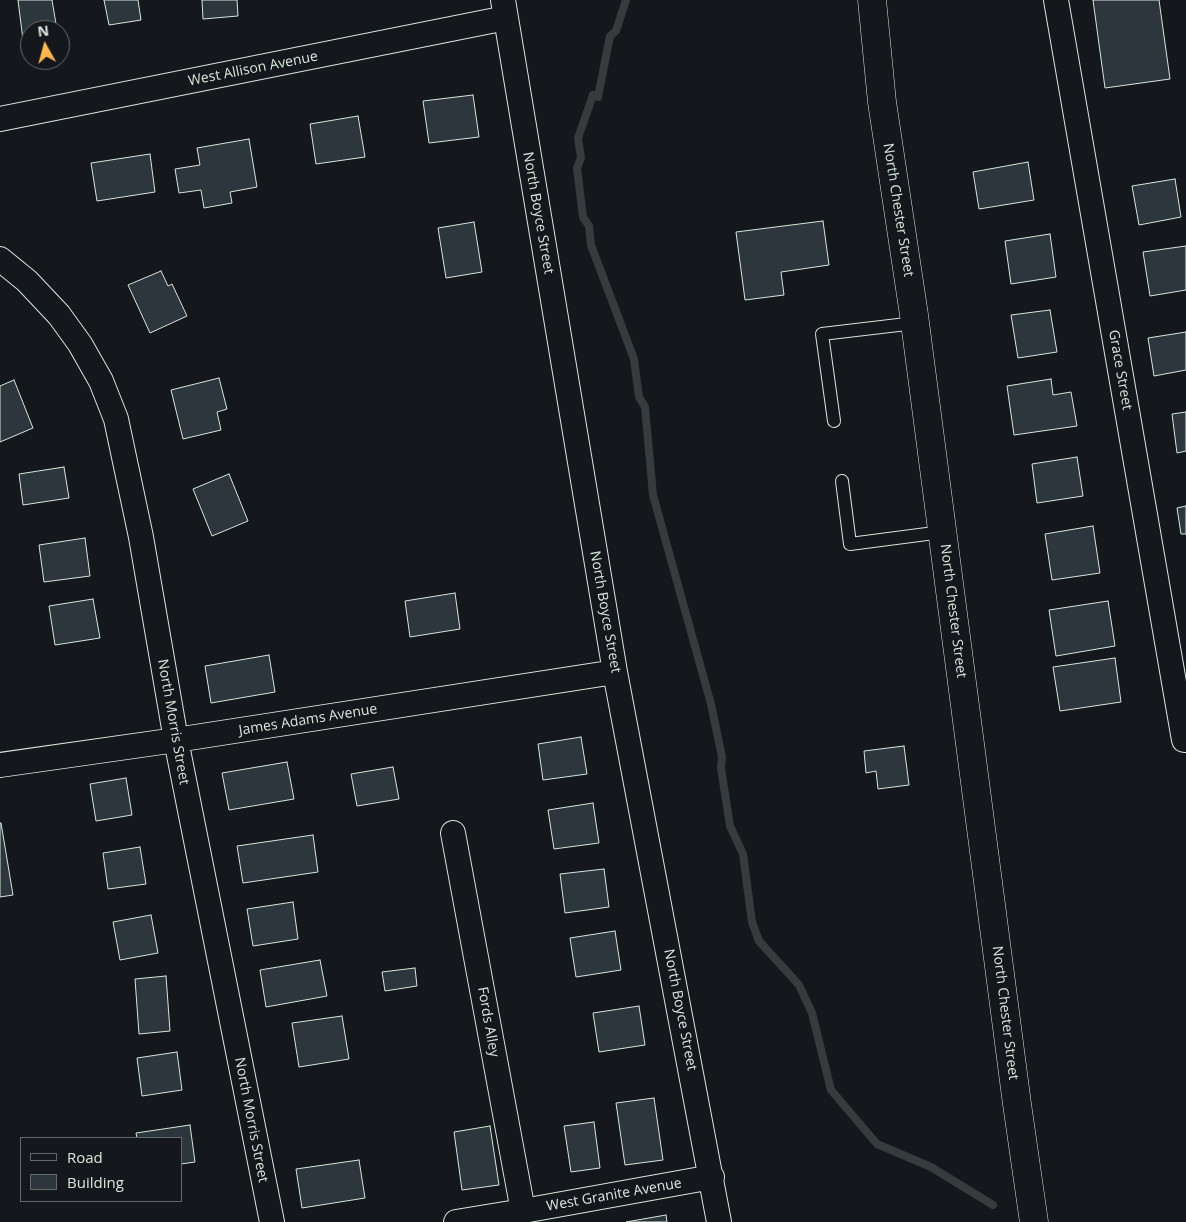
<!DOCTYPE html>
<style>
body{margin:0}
#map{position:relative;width:1186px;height:1222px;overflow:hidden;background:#14181c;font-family:"Open Sans",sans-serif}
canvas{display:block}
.legend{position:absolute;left:20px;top:1137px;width:162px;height:65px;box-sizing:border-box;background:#14181c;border:1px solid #626a69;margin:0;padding:6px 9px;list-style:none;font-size:15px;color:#d8e6dc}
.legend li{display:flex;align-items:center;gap:10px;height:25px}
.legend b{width:25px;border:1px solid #626a69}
.north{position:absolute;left:20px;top:20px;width:50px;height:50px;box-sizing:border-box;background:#14181c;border:1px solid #626a69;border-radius:50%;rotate:353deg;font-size:14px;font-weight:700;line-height:20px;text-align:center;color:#d8e6dc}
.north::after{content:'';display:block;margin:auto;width:18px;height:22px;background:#ffb74d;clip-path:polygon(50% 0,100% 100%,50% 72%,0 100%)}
</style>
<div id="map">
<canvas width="1186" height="1222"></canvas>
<ul class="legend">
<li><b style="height:6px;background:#14181c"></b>Road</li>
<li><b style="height:14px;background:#2c363c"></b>Building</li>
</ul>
<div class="north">N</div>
</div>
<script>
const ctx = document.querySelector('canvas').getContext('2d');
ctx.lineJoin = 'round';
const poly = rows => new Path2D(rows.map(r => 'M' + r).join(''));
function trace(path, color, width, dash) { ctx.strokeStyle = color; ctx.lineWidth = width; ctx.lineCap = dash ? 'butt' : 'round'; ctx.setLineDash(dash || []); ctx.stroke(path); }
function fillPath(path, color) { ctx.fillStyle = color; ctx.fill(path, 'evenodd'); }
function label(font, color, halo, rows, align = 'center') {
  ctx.font = font + ' "Open Sans",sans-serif'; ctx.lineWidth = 4; ctx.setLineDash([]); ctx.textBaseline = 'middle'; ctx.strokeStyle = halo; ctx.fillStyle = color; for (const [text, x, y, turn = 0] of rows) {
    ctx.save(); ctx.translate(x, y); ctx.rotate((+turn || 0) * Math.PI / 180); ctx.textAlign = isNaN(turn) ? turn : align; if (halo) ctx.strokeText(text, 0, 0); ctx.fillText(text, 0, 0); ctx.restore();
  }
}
trace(poly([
 [626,0,616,31,610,36,598,97,593,95,578,138,581,158,577,168,583,217,589,226,591,245,634,359,639,397,645,407,653,495,711,704,722,757,721,768,730,826,743,854,752,922,759,941,799,985,812,1013,831,1090,877,1144,931,1167,993,1205]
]), '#363b3e', 8);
const building = poly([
 [18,0,52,0,57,30,30,30,30,39,23,40,18,0],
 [104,0,138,0,141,20,109,25,104,0],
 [202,0,237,0,238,16,203,19,202,0],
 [1093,0,1159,0,1170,79,1105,88,1093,0],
 [473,95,479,137,429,143,423,101,473,95],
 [358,116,365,157,316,164,310,124,358,116],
 [249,139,257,187,230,192,232,203,204,208,201,190,179,193,175,169,200,165,197,148,249,139],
 [150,154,155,192,97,201,91,163,150,154],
 [1028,162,1034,200,979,209,973,172,1028,162],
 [1175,179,1181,217,1139,225,1132,186,1175,179],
 [823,221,829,265,781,272,784,295,745,300,736,232,823,221],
 [474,222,482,272,446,278,438,228,474,222],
 [1050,234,1056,277,1011,284,1005,241,1050,234],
 [1186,246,1186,290,1150,296,1143,252,1186,246],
 [161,271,168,286,172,284,187,316,150,333,128,285,161,271],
 [1050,310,1057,352,1018,358,1011,315,1050,310],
 [1186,332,1186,370,1154,376,1148,338,1186,332],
 [219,378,227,409,217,412,221,430,183,439,171,390,219,378],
 [1051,379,1053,395,1071,392,1077,426,1014,435,1007,386,1051,379],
 [14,380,33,428,0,442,0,386,14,380],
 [1186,412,1186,451,1177,453,1172,414,1186,412],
 [1077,457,1083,496,1037,503,1032,464,1077,457],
 [64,467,69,498,23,505,19,474,64,467],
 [229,474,248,521,212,536,193,489,229,474],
 [1186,506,1186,534,1181,534,1177,508,1186,506],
 [1093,526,1100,573,1052,580,1045,534,1093,526],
 [85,538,90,576,44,582,39,545,85,538],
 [455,593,460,629,410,637,405,601,455,593],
 [93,599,100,638,55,645,49,606,93,599],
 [1108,601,1115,646,1056,656,1049,610,1108,601],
 [269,655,275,692,211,703,205,666,269,655],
 [1115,658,1121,702,1060,711,1053,667,1115,658],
 [581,737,587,774,543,780,538,744,581,737],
 [904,746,909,785,878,789,876,771,866,773,864,751,904,746],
 [287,762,294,799,229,810,222,773,287,762],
 [393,767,399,799,357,806,351,774,393,767],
 [126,778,132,815,96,821,90,784,126,778],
 [593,803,599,843,554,849,548,810,593,803],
 [0,823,1,823,13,895,0,897,0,823],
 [313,835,318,872,243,883,237,846,313,835],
 [140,847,146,884,108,889,103,853,140,847],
 [604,869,609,907,565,913,560,874,604,869],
 [293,902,298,939,253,946,247,909,293,902],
 [151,915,158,953,120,960,113,922,151,915],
 [615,931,621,970,576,977,570,938,615,931],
 [320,960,327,996,266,1007,260,970,320,960],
 [415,968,417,986,385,991,382,972,415,968],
 [166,976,170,1031,139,1034,135,979,166,976],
 [639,1006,645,1045,599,1052,593,1013,639,1006],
 [342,1016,349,1059,299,1067,292,1023,342,1016],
 [177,1052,182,1090,142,1096,137,1058,177,1052],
 [654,1098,663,1160,625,1165,616,1103,654,1098],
 [594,1122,600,1168,571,1172,564,1126,594,1122],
 [190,1125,195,1162,181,1164,181,1138,137,1138,136,1133,190,1125],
 [490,1126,499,1185,462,1190,454,1132,490,1126],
 [359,1160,365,1198,302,1208,296,1169,359,1160],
 [666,1215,667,1222,626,1222,666,1215]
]);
fillPath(building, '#2c363c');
trace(building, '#d8e6dc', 1);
const lane = poly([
 [834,421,822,334,915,323],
 [842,481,850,544,942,532]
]);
const street = poly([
 [503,0,615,672,719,1222],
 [1056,0,1184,740,1186,740],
 [0,119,506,18],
 [0,259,27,281,59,315,80,344,101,381,116,419,141,537,176,740,272,1222],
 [0,765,176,740,615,672],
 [453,833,523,1211],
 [456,1222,523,1211,712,1177]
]);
const primary = poly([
 [872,0,882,102,914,315,1017,1104,1034,1222]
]);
trace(lane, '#d8e6dc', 14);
trace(street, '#d8e6dc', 26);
trace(primary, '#d8e6dc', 29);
trace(lane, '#14181c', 12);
trace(street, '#14181c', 24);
trace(primary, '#14181c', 28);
label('14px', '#d8e6dc', '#14181c', [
 ["West Allison Avenue",253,69,-11],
 ["North Chester Street",898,210,81],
 ["North Boyce Street",538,213,80],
 ["Grace Street",1120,370,80],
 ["North Chester Street",953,611,83],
 ["North Boyce Street",605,612,80],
 ["James Adams Avenue",308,720,-9],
 ["North Morris Street",173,722,80],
 ["North Boyce Street",680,1010,79],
 ["North Chester Street",1005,1013,83],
 ["Fords Alley",488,1022,80],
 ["North Morris Street",251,1120,79],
 ["West Granite Avenue",614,1195,-10]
]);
</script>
